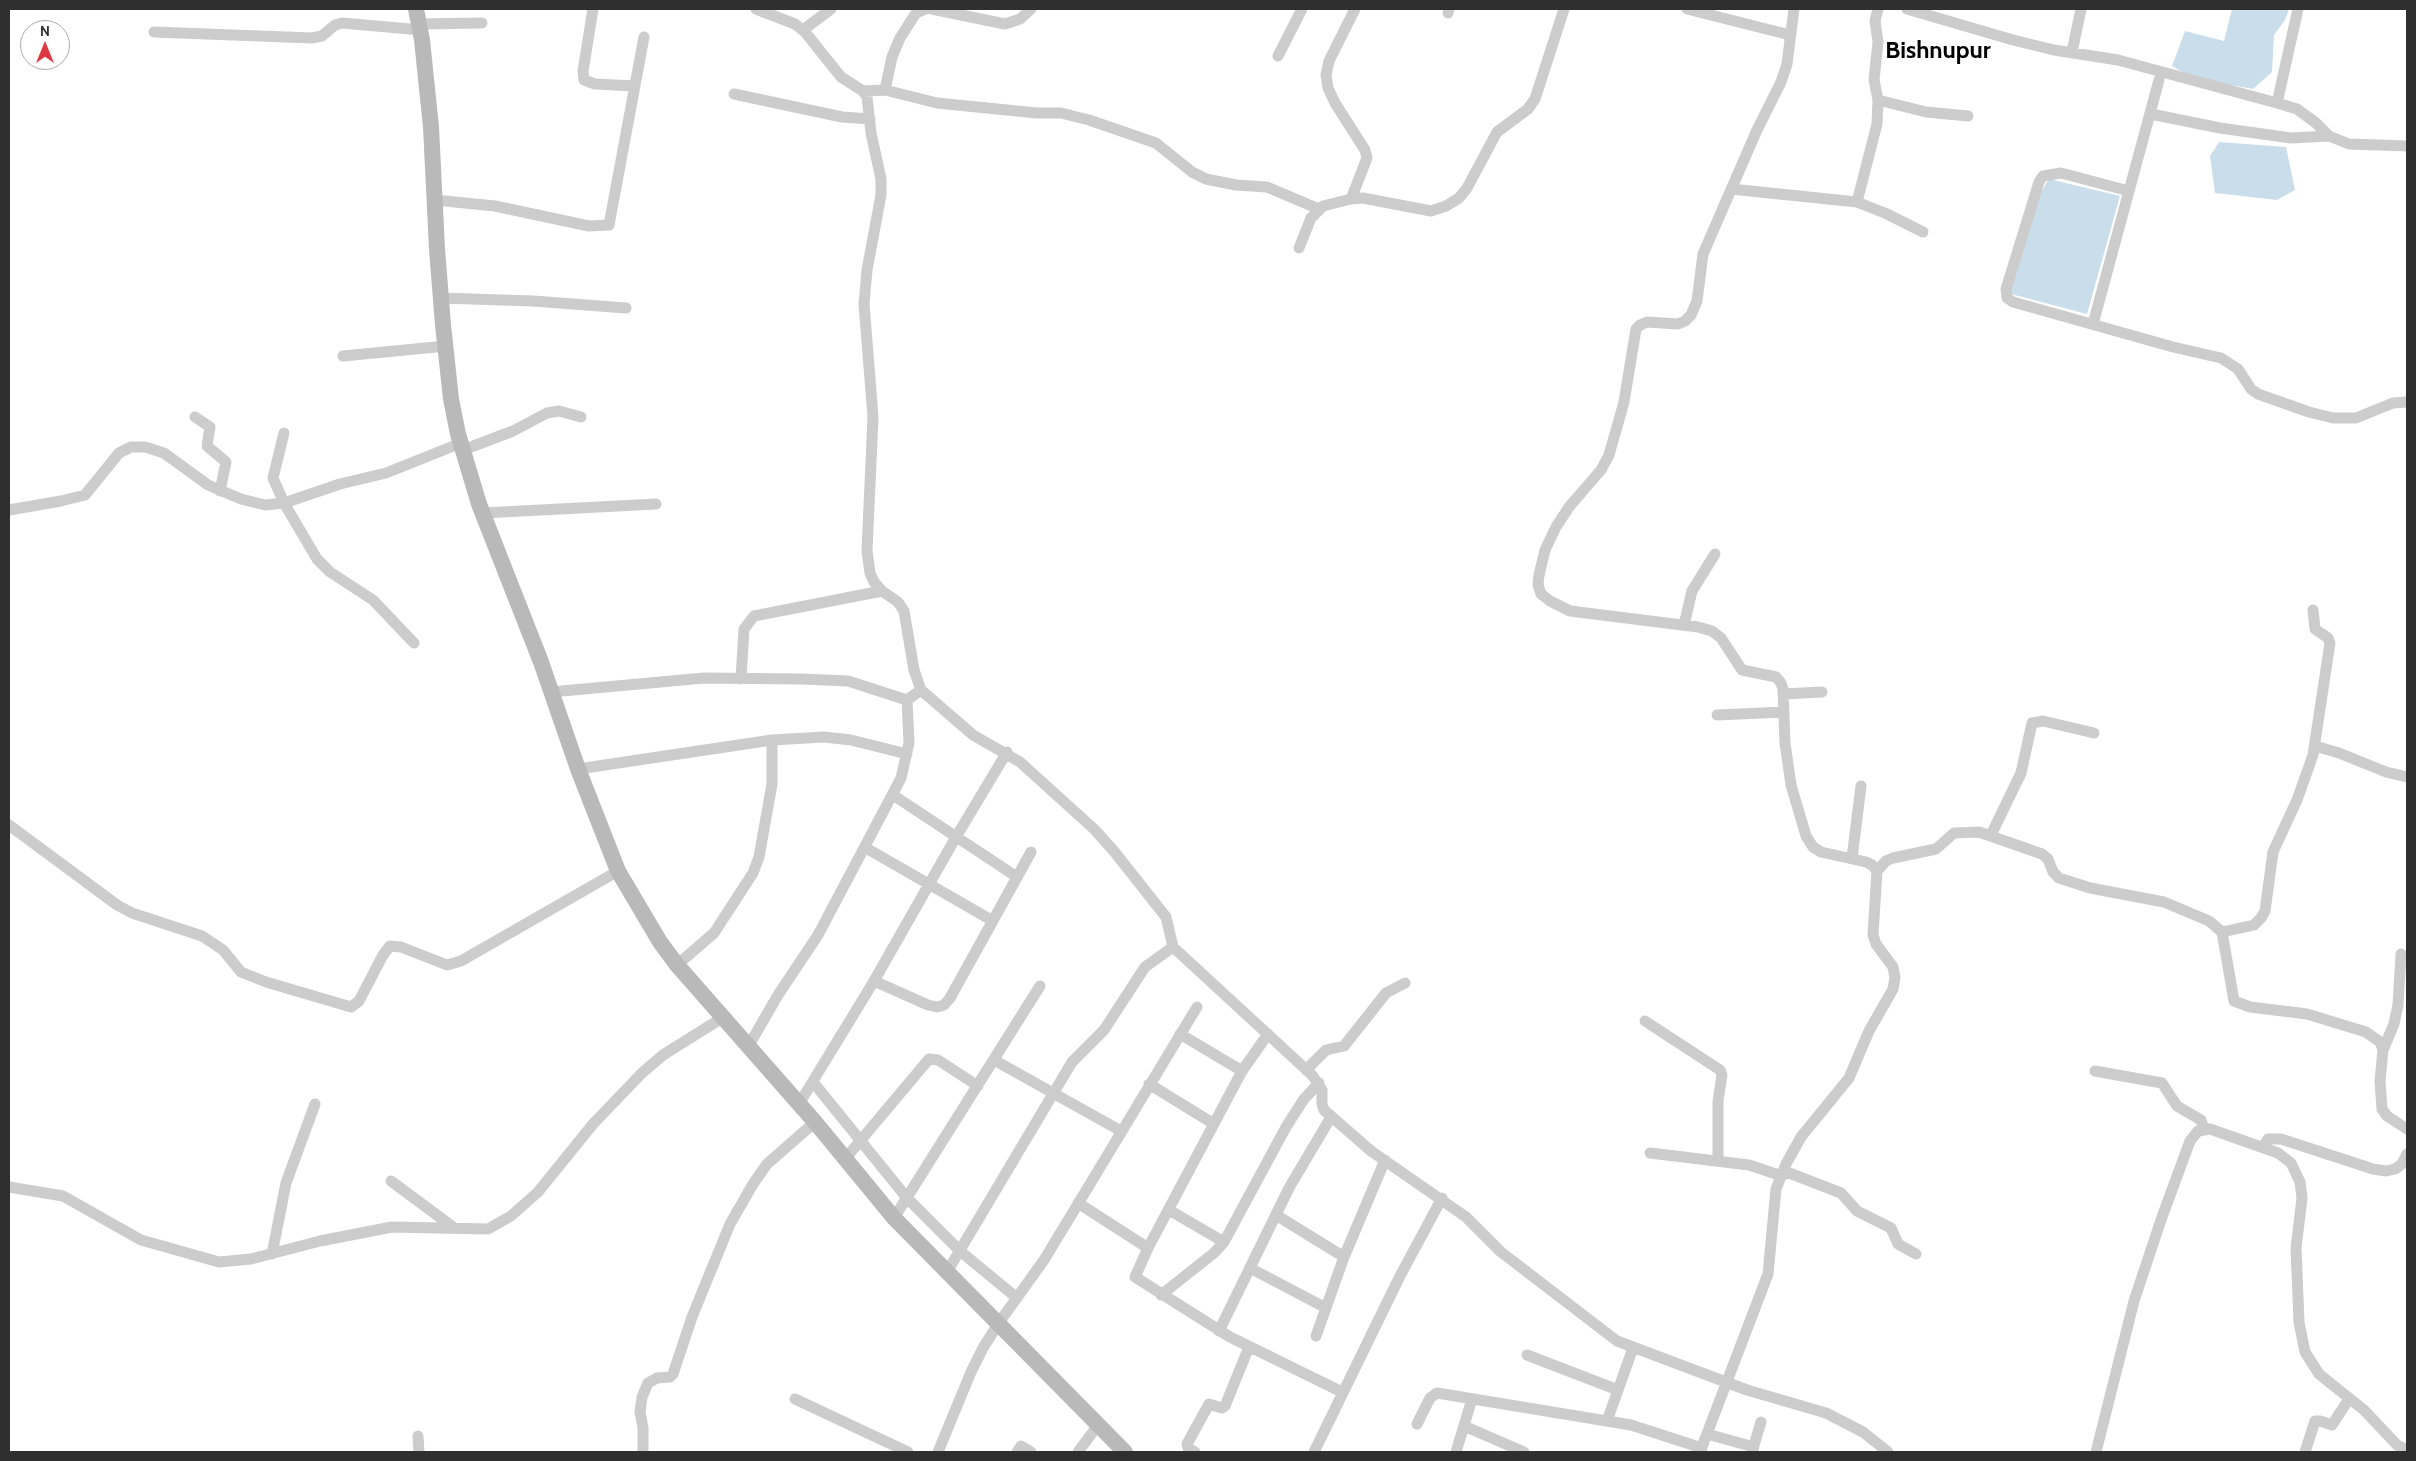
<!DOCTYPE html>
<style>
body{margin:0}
#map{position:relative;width:2416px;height:1461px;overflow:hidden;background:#fff;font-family:Cabin,sans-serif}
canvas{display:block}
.frame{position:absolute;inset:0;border:10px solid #2f2f2f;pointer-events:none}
.north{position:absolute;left:20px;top:20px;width:50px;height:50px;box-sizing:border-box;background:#fff;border:1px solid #acacac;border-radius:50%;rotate:0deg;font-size:14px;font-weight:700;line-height:20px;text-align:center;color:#2f2f2f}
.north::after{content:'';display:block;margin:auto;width:18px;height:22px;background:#de3843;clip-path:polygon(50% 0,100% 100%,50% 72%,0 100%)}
</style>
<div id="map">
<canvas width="2416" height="1461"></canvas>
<div class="frame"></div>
<div class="north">N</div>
</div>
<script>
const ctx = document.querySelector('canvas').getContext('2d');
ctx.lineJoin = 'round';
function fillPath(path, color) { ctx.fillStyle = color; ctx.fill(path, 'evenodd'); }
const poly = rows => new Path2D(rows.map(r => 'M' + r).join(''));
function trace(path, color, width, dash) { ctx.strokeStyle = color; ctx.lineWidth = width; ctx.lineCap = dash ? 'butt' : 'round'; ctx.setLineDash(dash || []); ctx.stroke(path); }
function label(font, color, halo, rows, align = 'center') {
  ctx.font = font + ' Cabin,sans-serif'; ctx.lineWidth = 5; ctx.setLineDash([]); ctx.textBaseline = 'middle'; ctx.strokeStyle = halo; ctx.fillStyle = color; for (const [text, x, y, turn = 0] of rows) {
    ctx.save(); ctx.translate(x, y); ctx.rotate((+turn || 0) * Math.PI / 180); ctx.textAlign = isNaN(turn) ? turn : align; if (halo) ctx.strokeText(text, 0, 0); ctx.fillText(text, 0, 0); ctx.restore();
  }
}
fillPath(poly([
 [2232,9,2289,9,2285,20,2274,35,2272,72,2253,89,2193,78,2172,66,2185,31,2224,41],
 [2219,142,2286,147,2295,190,2277,200,2215,193,2210,156],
 [2049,179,2120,196,2087,314,2007,293,2033,205]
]), '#caddea');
trace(poly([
 [593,9,583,71,584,80,595,84,635,86],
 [756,9,795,24,805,32,841,77,863,91,867,97,871,133,881,179,881,195,867,270,864,304,873,417,867,551,870,573,874,582,882,591,898,602,904,611,914,670,921,690,973,735,1020,762,1094,829,1113,850,1166,917,1173,947,1312,1075,1322,1090,1322,1104,1324,1110,1371,1151,1466,1217,1501,1252,1617,1341,1747,1390,1826,1413,1863,1432,1888,1452],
 [932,9,1005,24,1020,19,1031,9],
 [1687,9,1790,35],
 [1907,9,2013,40,2054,50,2118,60,2277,103,2297,109,2316,123,2329,136,2349,144,2407,146],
 [1448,13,1449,9],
 [419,24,482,23],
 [803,30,831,9],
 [154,32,312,38,322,36,335,25,342,23,421,30],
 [2072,52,2081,9],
 [1278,56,1302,9],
 [2159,80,2129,191,2061,173,2043,176,2039,182,2006,289,2007,298,2013,302,2173,347,2221,358,2238,369,2251,389,2258,394,2309,412,2333,418,2356,418,2393,403,2407,402],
 [885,90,892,57,900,38,916,13,926,9],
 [863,91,885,90,937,103,1037,113,1061,113,1089,120,1156,143,1192,172,1206,179,1236,185,1267,187,1319,209],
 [734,94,842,117,870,119],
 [1878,100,1926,112,1968,116],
 [2277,103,2298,9],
 [2151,114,2220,128,2291,138,2329,136],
 [1731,189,1857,202,1887,214,1923,232],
 [1351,199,1367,158,1365,150,1335,103,1328,88,1326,75,1329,61,1355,9],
 [435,200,495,206,589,226,609,225,644,37],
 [1857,202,1877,124,1878,100,1874,80,1878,42,1875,21,1878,9],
 [1299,248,1311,218,1323,206,1351,199,1363,198,1431,211,1446,206,1459,198,1467,188,1497,132,1528,109,1535,99,1564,9],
 [441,298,533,301,626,308],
 [2093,324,2129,191],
 [343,356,446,346],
 [195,417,210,427,207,446,226,462,220,491],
 [284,433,273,478,284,503,317,559,330,572,373,600,414,643],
 [463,450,513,431,547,413,559,411,581,417],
 [9,510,61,501,85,495,119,453,131,447,145,447,164,453,208,485,241,499,265,505,284,503,340,484,386,473,461,443],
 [483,513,656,504],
 [1684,625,1692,591,1715,554],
 [741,679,744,629,754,616,882,591],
 [551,692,704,678,802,679,848,681,907,700],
 [1783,694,1822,692],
 [1717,715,1784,712],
 [2315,746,2339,753,2386,772,2407,777],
 [578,769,772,740,824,737,851,740,907,754],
 [893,795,1017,877],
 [9,825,117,905,132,913,202,936,223,950,241,972,266,982,351,1007,359,1001,383,955,390,946,401,947,447,965,461,961,618,871],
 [1991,835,2021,773,2032,723,2043,721,2094,733],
 [866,848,993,921],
 [1852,858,1861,786],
 [1877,871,1886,861,1893,858,1936,849,1954,833,1979,832,2042,854,2048,859,2053,872,2059,878,2090,888,2164,902,2209,921,2222,932,2234,1001,2250,1007,2307,1014,2366,1032,2380,1042,2383,1050,2380,1081,2382,1109,2387,1116,2407,1129],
 [2222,932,2254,925,2261,918,2265,911,2273,852,2297,800,2313,755,2330,643,2328,638,2315,629,2313,610],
 [677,965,714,933,753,873,759,857,772,784,772,740],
 [874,981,928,1005,937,1007,944,1005,950,998,1031,852],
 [1645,1021,1720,1070,1722,1075,1718,1101,1718,1161],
 [1180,1034,1242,1071],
 [1268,1034,1242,1071,1148,1248,1135,1277,1230,1337,1342,1392],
 [748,1047,778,995,818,935,901,778,909,743,907,700,921,690],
 [2383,1050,2394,1024,2398,1005,2401,954],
 [994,1060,1121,1131],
 [1306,1070,1326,1050,1344,1046,1386,993,1405,983],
 [2095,1071,2162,1083,2177,1106,2201,1120,2204,1129],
 [813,1082,907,1198,960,1251,1017,1298],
 [1149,1084,1214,1124],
 [799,1104,874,981,956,837,1007,752],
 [2263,1148,2268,1139,2281,1139,2373,1169,2386,1171,2395,1169,2402,1164,2407,1154],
 [1650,1153,1749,1165,1782,1176],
 [845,1159,929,1059,938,1060,978,1086],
 [1784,1171,1841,1193,1857,1211,1891,1228,1898,1244,1916,1254],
 [391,1181,453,1227],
 [9,1187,63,1196,141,1240,219,1262,251,1259,320,1241,392,1227,488,1229,511,1216,538,1192,593,1124,642,1073,663,1055,722,1018],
 [1078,1203,1148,1248],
 [1169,1210,1224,1242],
 [1276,1215,1344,1257],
 [894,1218,1040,986],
 [272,1254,286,1183,315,1104],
 [1250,1268,1326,1308],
 [947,1272,1072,1062,1104,1030,1145,967,1173,947],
 [1161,1295,1214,1253,1224,1242,1286,1127,1304,1099,1319,1083],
 [1219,1331,1289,1188,1331,1117],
 [1316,1336,1344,1257,1385,1160],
 [1527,1355,1618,1390],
 [795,1399,908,1452],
 [1607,1421,1633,1348],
 [1417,1424,1430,1398,1437,1393,1631,1425,1702,1448],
 [1464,1426,1524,1452],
 [1707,1434,1754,1447],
 [418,1436,419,1452],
 [643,1452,643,1428,640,1412,642,1397,648,1383,657,1378,670,1377,673,1374,692,1317,730,1224,753,1184,767,1164,815,1122],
 [938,1452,971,1372,983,1348,998,1324,1044,1260,1197,1007],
 [1017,1452,1021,1446,1031,1452],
 [1078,1452,1098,1425],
 [1195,1452,1188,1448,1187,1444,1209,1404,1222,1408,1225,1406,1249,1347],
 [1314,1452,1400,1276,1442,1198],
 [1456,1452,1472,1399],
 [1700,1452,1768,1274,1776,1189,1786,1164,1801,1137,1849,1078,1869,1031,1893,989,1895,978,1893,967,1876,944,1873,935,1877,871,1872,865,1866,862,1821,852,1813,847,1806,836,1791,785,1785,743,1783,689,1781,683,1776,677,1742,670,1721,638,1712,631,1698,627,1570,611,1550,601,1541,594,1538,585,1539,575,1545,550,1556,527,1569,507,1601,470,1609,455,1624,402,1636,329,1640,325,1647,322,1678,324,1685,321,1691,315,1697,301,1703,254,1757,130,1781,82,1787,64,1794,9],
 [1752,1452,1761,1422],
 [2096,1452,2134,1301,2162,1217,2190,1141,2198,1131,2210,1129,2278,1153,2291,1163,2300,1182,2302,1198,2296,1248,2299,1322,2305,1352,2319,1374,2364,1410,2397,1445,2407,1450],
 [2305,1452,2315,1421,2320,1421,2332,1425,2349,1399]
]), '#ccc', 11);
trace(poly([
 [416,9,422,40,431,127,437,249,443,325,451,399,458,434,479,504,541,662,578,769,618,871,660,942,677,965,815,1122,894,1218,1125,1452]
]), '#b9b9b9', 16);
label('bold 24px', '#000', '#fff', [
 ["Bishnupur",1938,51]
]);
</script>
